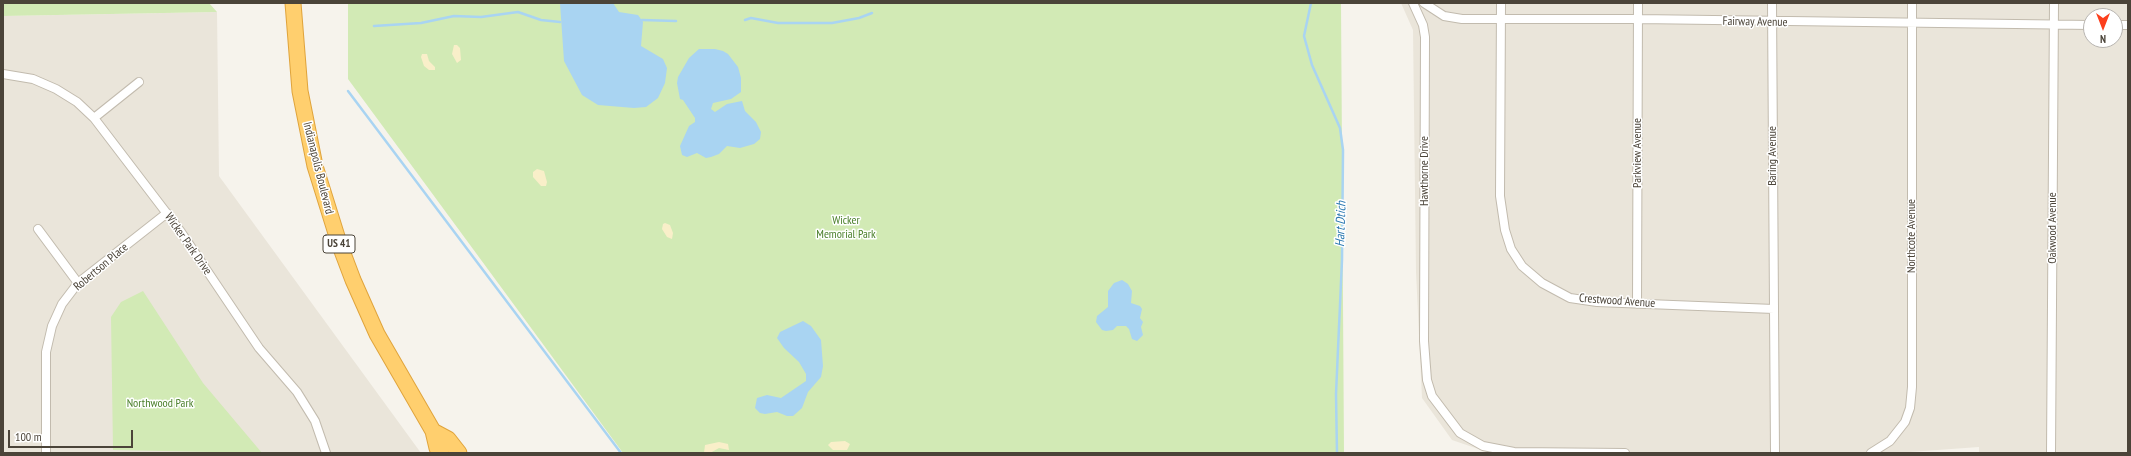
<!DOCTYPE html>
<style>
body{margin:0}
#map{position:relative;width:2131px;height:456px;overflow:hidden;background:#f6f3ec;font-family:"PT Sans Narrow",sans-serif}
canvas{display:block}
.frame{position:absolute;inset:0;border:4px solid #4b4439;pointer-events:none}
.north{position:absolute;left:2083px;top:8px;width:40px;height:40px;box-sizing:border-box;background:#fff;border:1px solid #b7b4b0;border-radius:50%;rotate:180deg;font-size:11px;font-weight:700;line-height:16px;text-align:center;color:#4b4439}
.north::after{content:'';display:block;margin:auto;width:14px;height:18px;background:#fc3f1d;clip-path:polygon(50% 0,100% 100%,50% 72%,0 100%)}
.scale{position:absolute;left:8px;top:430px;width:125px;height:18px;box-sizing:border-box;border:2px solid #4b4439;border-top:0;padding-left:5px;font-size:12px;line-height:14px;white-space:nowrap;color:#4b4439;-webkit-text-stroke:3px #fff;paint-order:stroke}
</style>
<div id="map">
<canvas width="2131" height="456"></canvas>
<div class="frame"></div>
<div class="north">N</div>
<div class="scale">100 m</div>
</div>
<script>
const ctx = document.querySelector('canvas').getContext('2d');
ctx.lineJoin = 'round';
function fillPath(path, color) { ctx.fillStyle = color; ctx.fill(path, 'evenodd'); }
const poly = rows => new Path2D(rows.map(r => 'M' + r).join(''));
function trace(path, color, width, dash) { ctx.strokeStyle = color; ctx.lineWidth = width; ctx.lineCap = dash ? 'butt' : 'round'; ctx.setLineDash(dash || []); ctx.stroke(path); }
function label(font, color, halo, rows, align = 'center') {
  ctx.font = font + ' "PT Sans Narrow",sans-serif'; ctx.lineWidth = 3; ctx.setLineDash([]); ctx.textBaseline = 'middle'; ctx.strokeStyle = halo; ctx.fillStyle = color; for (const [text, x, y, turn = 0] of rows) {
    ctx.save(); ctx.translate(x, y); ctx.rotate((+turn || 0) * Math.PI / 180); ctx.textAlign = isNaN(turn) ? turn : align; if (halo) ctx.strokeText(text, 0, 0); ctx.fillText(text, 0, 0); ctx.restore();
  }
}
fillPath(poly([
 [1401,3,2128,3,2128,453,1979,453,1979,447,1896,453,1490,453,1452,440,1422,398,1416,272,1413,30],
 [2091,16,2115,16,2115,40,2091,40],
 [217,12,219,176,421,453,3,453,3,16]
]), '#eae5da');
fillPath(poly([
 [3,3,209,3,217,12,3,16],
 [348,3,1341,3,1344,453,623,453,348,79],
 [143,291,203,383,262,453,113,450,111,317,121,302]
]), '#d2eab5');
fillPath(poly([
 [454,45,457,45,460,48,461,60,457,63,452,54],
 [422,54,427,54,429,61,435,67,435,70,429,70,424,66,421,57],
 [537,169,544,171,547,182,546,186,541,186,533,177,533,172],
 [665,223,670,225,673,233,672,239,667,237,662,229,663,224],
 [845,441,850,444,847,450,833,450,828,445,831,442],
 [719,442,728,444,729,450,719,448,710,453,704,453,705,445]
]), '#f9efc9');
fillPath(poly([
 [560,3,613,3,619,12,638,15,643,22,641,46,663,59,667,68,665,83,658,98,646,107,634,108,598,105,582,95,564,61],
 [699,49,715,49,723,51,728,54,738,67,741,78,741,92,731,99,713,103,711,109,715,112,727,104,742,101,745,111,756,122,761,132,760,139,754,144,740,148,727,146,719,154,711,157,706,158,697,153,687,157,682,155,680,146,689,126,695,122,695,118,683,100,680,99,677,83,678,77,689,58],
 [1122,280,1128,284,1132,291,1131,303,1140,306,1142,309,1140,318,1143,322,1141,327,1143,335,1137,341,1132,339,1129,329,1126,326,1117,326,1113,330,1106,331,1102,330,1096,322,1097,316,1108,307,1108,291,1114,283],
 [803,321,811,326,821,340,823,366,821,377,808,392,802,408,793,416,787,416,777,412,765,414,760,413,755,408,757,398,767,395,781,398,806,381,806,374,799,362,784,348,777,338,780,332]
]), '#a9d4f2');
trace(poly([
 [1311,3,1304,36,1312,65,1340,128,1343,150,1342,260,1336,394,1337,453],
 [642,20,676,21],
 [745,20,751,18,778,23,832,23,859,18,872,13],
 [374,26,421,23,454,16,481,17,518,12,541,20,560,22],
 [348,91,621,453]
]), '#a9d4f2', 2.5);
const street = poly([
 [1413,3,1423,25,1425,37,1424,341,1427,380,1432,396,1460,433,1483,446,1514,452,1625,453],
 [1424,3,1444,16,1462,19,1638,19,2091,25],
 [1501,3,1500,196,1505,230,1511,249,1522,266,1542,283,1570,298,1597,302,1774,309,1775,453],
 [1772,3,1774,309],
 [2115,25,2128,25],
 [3,74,33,79,56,89,77,102,94,118,181,232,259,348,297,392,315,421,326,453],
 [94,118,139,82],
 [38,229,78,283],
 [1637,304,1638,3],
 [46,453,46,352,52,326,62,304,78,283,167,213],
 [1871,453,1890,441,1905,422,1910,408,1912,387,1912,3],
 [2051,453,2054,3]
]);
const highway = poly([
 [293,3,300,91,315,166,339,243,353,280,377,334,433,431,437,448,441,453],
 [433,431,448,439,459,453]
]);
trace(street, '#c2bbae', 10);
trace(highway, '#e0a43c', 17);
trace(street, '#fff', 8);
trace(highway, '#ffcf6e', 15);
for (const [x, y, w] of [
 [339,244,32]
]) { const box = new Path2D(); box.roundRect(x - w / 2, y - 9, w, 18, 3); ctx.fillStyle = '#fff'; ctx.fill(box); trace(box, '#4b4439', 1); }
label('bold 11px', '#4b4439', null, [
 ["US 41",339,244]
]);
label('12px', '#4b4439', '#fff', [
 ["Fairway Avenue",1755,22,1],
 ["Parkview Avenue",1638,153,-90],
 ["Baring Avenue",1773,156,-90],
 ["Indianapolis Boulevard",318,168,76],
 ["Hawthorne Drive",1425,171,-90],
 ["Oakwood Avenue",2053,228,-90],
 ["Northcote Avenue",1912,236,-90],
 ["Wicker Park Drive",188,244,55],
 ["Robertson Place",101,267,-40],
 ["Crestwood Avenue",1617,301,4]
]);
label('12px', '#4a7f2a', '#fff', [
 ["Wicker",846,221],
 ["Memorial Park",846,235],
 ["Northwood Park",160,404]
]);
label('italic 13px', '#2e7ab2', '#fff', [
 ["Hart Dtich",1341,224,-88]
]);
</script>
